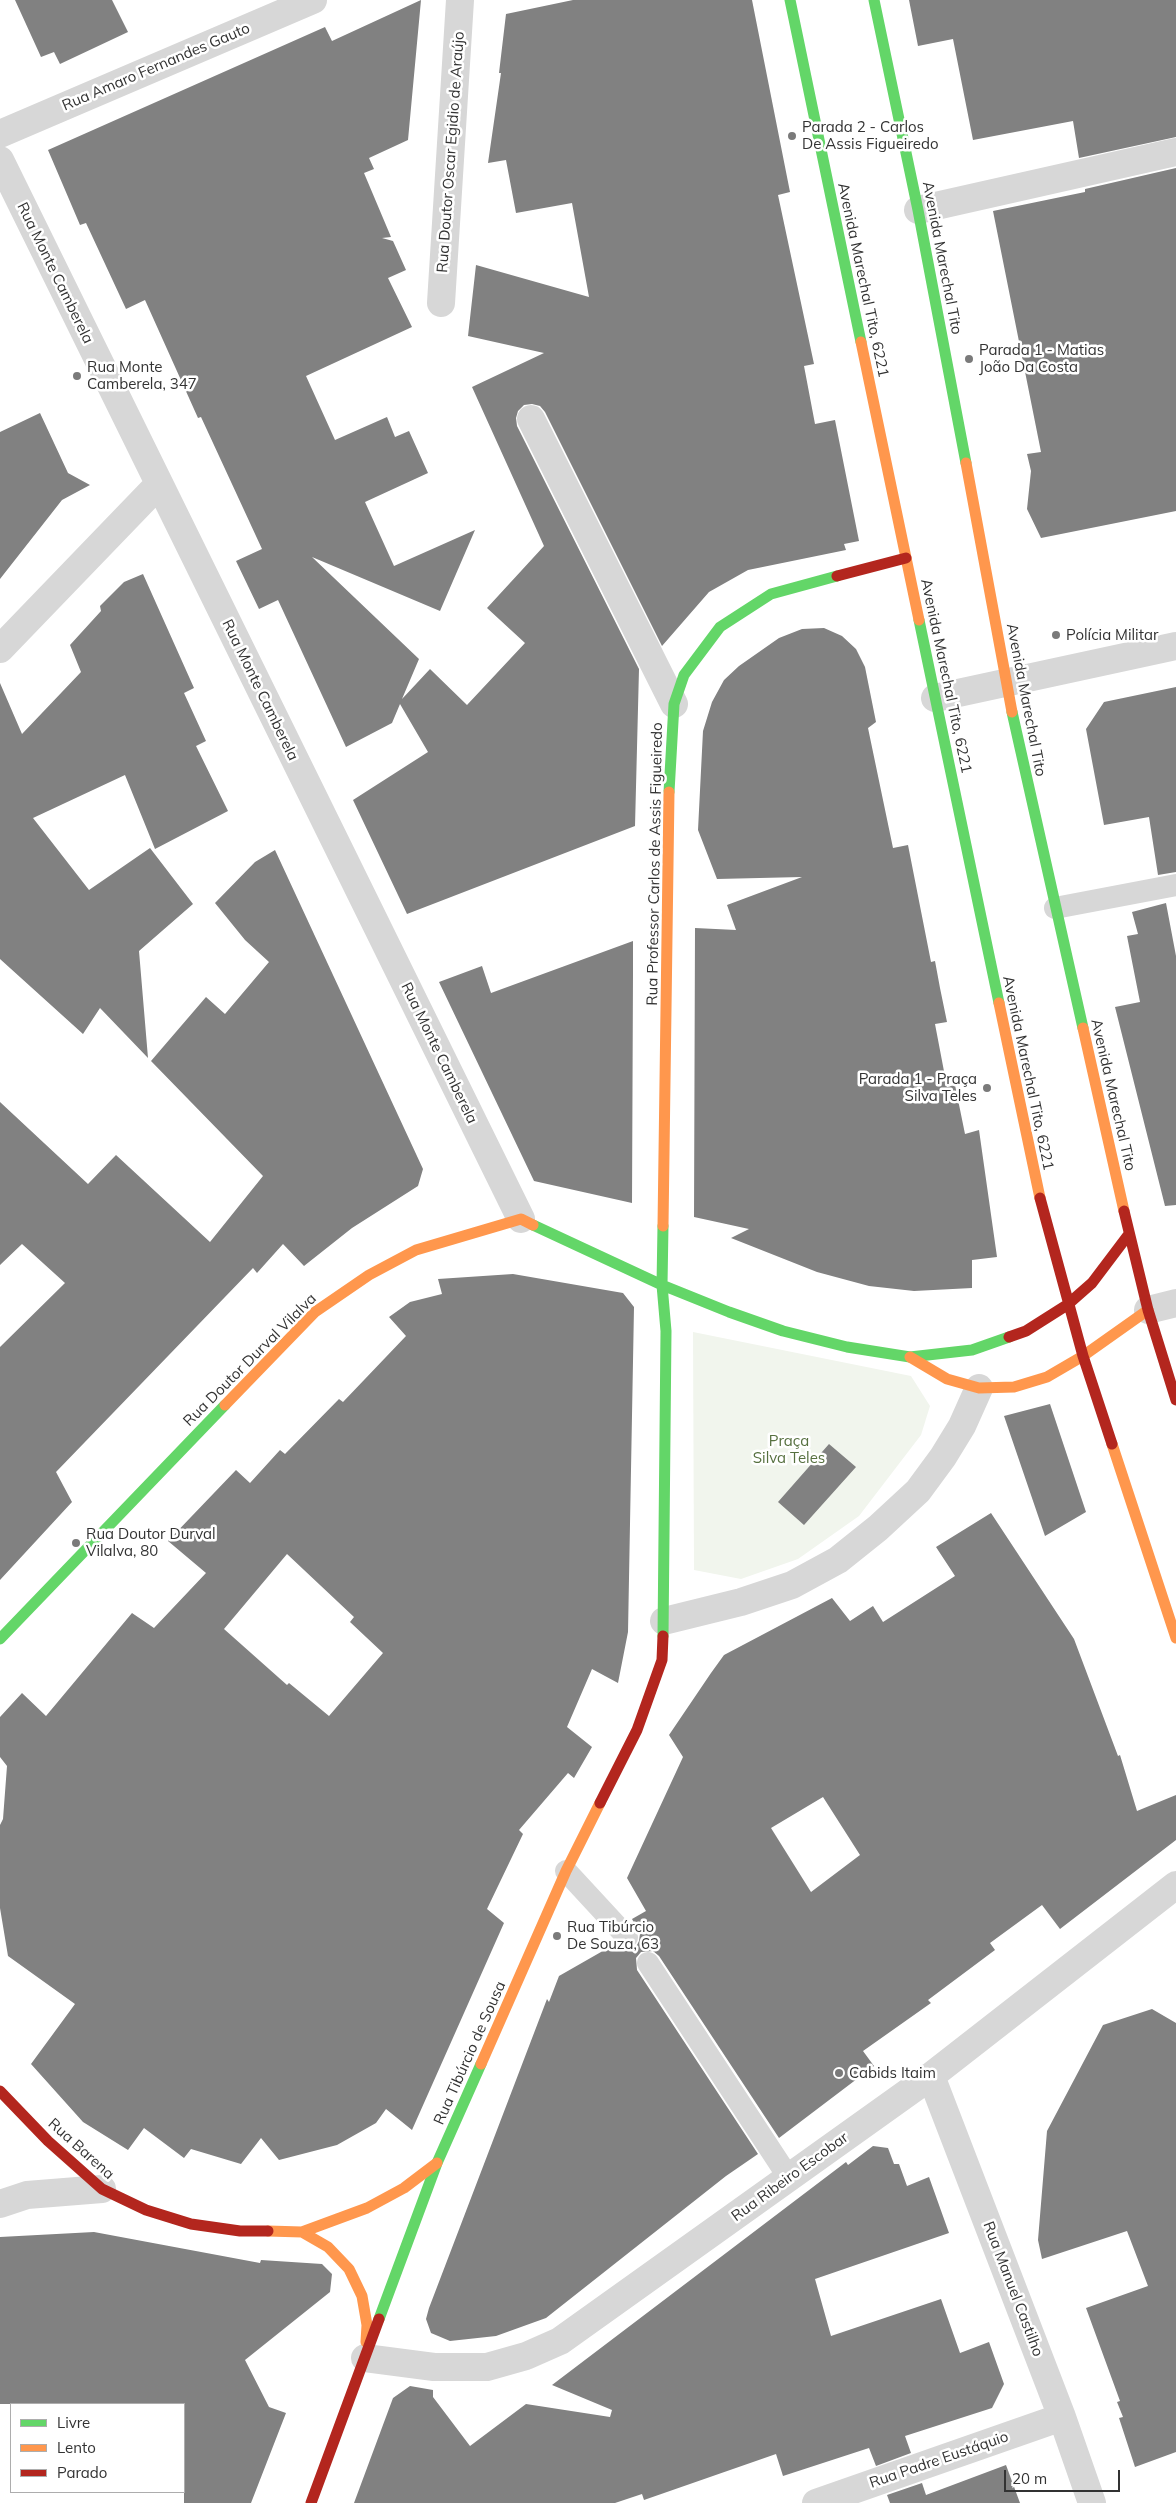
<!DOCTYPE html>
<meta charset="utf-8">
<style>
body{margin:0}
#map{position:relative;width:1176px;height:2503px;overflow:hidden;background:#fff;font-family:Mulish,sans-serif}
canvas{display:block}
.legend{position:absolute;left:10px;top:2403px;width:175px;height:90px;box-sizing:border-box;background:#fff;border:1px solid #adadad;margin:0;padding:6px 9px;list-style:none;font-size:15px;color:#333}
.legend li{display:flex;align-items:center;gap:10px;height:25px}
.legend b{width:25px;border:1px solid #adadad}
.scale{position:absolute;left:1004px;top:2470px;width:116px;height:22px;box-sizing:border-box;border:2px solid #333;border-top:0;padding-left:6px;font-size:15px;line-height:18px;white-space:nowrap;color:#333;-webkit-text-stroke:4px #fff;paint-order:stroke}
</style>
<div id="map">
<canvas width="1176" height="2503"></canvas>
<ul class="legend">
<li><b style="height:6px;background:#63d668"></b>Livre</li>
<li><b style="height:6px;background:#ff974d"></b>Lento</li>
<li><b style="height:6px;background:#b3261e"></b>Parado</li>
</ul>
<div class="scale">20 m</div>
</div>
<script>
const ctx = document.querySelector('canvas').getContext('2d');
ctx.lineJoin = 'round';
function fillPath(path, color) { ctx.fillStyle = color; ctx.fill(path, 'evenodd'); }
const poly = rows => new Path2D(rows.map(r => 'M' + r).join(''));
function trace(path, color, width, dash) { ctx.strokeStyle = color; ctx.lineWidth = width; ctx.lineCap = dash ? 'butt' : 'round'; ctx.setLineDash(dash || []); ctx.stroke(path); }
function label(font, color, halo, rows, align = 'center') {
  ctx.font = font + ' Mulish,sans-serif'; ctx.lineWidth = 5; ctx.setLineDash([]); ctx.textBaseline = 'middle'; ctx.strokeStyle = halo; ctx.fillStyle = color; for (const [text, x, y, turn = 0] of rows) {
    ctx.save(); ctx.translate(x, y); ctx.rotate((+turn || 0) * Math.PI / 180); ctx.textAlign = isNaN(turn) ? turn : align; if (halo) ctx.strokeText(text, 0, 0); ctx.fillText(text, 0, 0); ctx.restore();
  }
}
fillPath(poly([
 [693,1332,911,1376,930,1406,921,1435,859,1516,798,1559,741,1579,694,1570]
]), '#f1f5ed');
fillPath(poly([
 [15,0,112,0,128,32,60,64,54,52,41,57],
 [421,0,408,140,369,158,374,169,364,173,391,237,382,238,393,241,406,270,388,278,412,327,306,376,335,440,387,417,395,437,409,431,428,473,365,502,394,566,475,530,440,611,312,557,419,659,402,699,430,669,467,705,525,643,487,608,544,546,472,387,544,353,468,336,476,265,589,297,572,203,516,213,506,160,488,163,501,73,499,73,506,14,573,0,752,0,790,192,778,195,814,364,804,366,815,424,835,420,859,541,844,544,846,550,748,570,709,592,662,646,545,412,540,406,532,404,524,405,518,411,516,418,517,426,639,669,635,826,407,914,353,800,428,752,400,704,392,723,346,747,278,600,259,609,236,561,262,549,201,417,198,418,145,300,126,309,86,223,80,225,48,150,325,27,332,41],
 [909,0,1176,0,1176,137,1079,158,1073,121,973,140,953,39,918,46],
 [1176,168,1176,511,1041,538,1027,509,1031,471,1027,454,1041,452,993,211,1085,192,1085,189],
 [40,413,68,473,90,485,62,500,0,579,0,432],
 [143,574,194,688,184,693,206,741,196,746,228,811,155,849,125,775,33,818,89,890,150,848,193,904,139,951,148,1058,100,1008,83,1034,0,959,0,683,22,734,81,672,70,645,101,611,100,606,124,582],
 [824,628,842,636,856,649,865,667,876,722,868,728,893,848,908,845,931,962,935,961,940,988,947,1022,935,1024,947,1087,955,1085,965,1134,979,1130,997,1257,972,1260,972,1288,914,1291,869,1286,817,1272,731,1238,749,1229,694,1217,695,928,736,930,727,905,802,877,717,879,698,830,703,731,712,702,724,680,739,666,779,638,802,629],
 [1176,687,1176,872,1158,875,1149,817,1104,825,1086,729,1104,702],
 [275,850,423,1169,418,1186,352,1228,304,1266,283,1244,257,1273,253,1268,56,1472,72,1502,0,1580,0,1347,65,1283,22,1244,0,1265,0,1102,88,1184,116,1155,210,1242,263,1176,151,1061,206,997,225,1014,269,962,245,940,215,903,255,862],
 [1166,903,1176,956,1176,1205,1165,1206,1115,1007,1140,1002,1127,936,1138,934,1132,912],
 [633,941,633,973,632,1203,534,1181,439,982,482,966,491,993],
 [513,1274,623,1293,634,1307,628,1632,618,1683,592,1669,567,1727,592,1747,574,1778,568,1773,519,1830,523,1834,487,1909,504,1923,412,2130,386,2109,376,2123,337,2145,279,2160,261,2138,241,2164,191,2149,184,2158,144,2128,128,2150,83,2122,31,2064,75,2004,8,1956,0,1908,0,1825,3,1819,7,1766,0,1757,0,1717,22,1693,46,1716,132,1613,154,1628,206,1573,168,1541,236,1470,250,1483,280,1450,285,1454,339,1399,343,1402,406,1336,389,1317,410,1302,442,1294,438,1279],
 [287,1554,354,1617,350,1622,383,1653,329,1716,289,1683,287,1685,224,1629],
 [1050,1404,1086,1512,1045,1536,1004,1416],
 [829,1444,856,1467,804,1525,778,1502],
 [991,1513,1074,1639,1118,1756,1120,1755,1137,1811,1176,1795,1176,1840,1060,1929,1042,1905,990,1943,995,1950,928,2000,931,2003,863,2051,874,2066,779,2138,659,1956,653,1951,641,1952,636,1958,637,1970,758,2154,726,2176,546,2318,496,2336,450,2341,431,2333,426,2319,429,2308,547,1999,549,2002,559,1976,615,1944,623,1949,629,1950,636,1947,639,1941,640,1934,632,1919,646,1911,627,1878,683,1757,669,1735,711,1673,724,1655,832,1598,850,1621,873,1606,883,1622,955,1576,936,1547],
 [823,1797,860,1855,811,1892,771,1828],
 [1152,2009,1176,2023,1176,2452,1135,2467,1119,2418,1123,2417,1117,2402,1120,2401,1086,2308,1148,2286,1127,2231,1042,2259,1038,2240,1047,2131,1103,2025],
 [873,2146,888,2148,894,2164,899,2164,907,2186,929,2177,949,2233,815,2279,831,2336,941,2299,960,2353,989,2342,1004,2384,992,2408,905,2436,911,2453,876,2466,869,2448,783,2476,776,2454,644,2500,642,2494,615,2503,354,2503,393,2398,410,2386,433,2390,433,2397,470,2446,526,2404,610,2417,612,2410,552,2385,846,2162,848,2165],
 [94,2232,260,2263,261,2260,322,2264,332,2274,330,2292,245,2360,269,2407,286,2413,251,2503,184,2503,184,2404,0,2404,0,2237],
 [1006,2465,1020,2503,890,2503,887,2495,922,2483,926,2495]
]), '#818181');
trace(poly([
 [1055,908,1176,885],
 [566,1871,627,1937],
 [648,1963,789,2178]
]), '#d7d7d7', 22);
trace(poly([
 [0,134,313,0],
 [0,160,521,1219],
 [918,210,1176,152],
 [441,303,460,0],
 [531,419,674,704],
 [0,649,159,484],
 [935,698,1176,646],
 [1148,1310,1176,1303],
 [664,1621,741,1602,792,1585,838,1560,878,1528,918,1491,943,1457,962,1426,979,1388],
 [931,2076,1062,2417,1092,2503],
 [0,2204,27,2195,102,2189],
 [365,2358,434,2367,487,2367,526,2356,560,2341,931,2076,1176,1885],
 [816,2503,1062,2417]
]), '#d7d7d7', 28);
trace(poly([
 [790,0,861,342],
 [874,0,918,210,966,463],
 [919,620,999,1003],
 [1012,712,1083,1028],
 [669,792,674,704,684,675,720,627,771,594,837,576],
 [533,1225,662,1285,729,1312,783,1331,847,1347,910,1357,972,1350,1009,1337],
 [663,1226,662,1285,666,1331,663,1636],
 [0,1639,225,1405],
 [379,2319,437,2163,481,2064]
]), '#63d668', 11);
trace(poly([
 [861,342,919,620],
 [966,463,1012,712],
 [999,1003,1040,1198],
 [1083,1028,1124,1211],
 [663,1226,669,792],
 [910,1357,947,1379,979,1388,1014,1387,1047,1377,1083,1356,1148,1310],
 [225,1405,315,1312,369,1275,416,1250,521,1219,533,1225],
 [1112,1444,1176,1638],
 [481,2064,566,1871,600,1803],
 [268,2231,302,2232,367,2208,404,2188,437,2163],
 [302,2232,328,2247,349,2269,362,2296,367,2325,366,2342]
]), '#ff974d', 11);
trace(poly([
 [837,576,906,558],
 [1040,1198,1083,1356,1112,1444],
 [1124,1211,1148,1310,1176,1400],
 [1009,1337,1026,1331,1067,1305,1092,1283,1129,1234],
 [600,1803,637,1730,662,1660,663,1636],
 [0,2091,48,2141,102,2189,146,2210,191,2224,240,2231,268,2231],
 [311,2503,379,2319]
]), '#b3261e', 11);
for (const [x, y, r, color] of [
 [792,136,5,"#7a7a7a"],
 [969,359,5,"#7a7a7a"],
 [77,376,5,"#7a7a7a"],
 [1056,635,5,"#7a7a7a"],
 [987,1088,5,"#7a7a7a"],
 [76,1543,5,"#7a7a7a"],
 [557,1936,5,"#7a7a7a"],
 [839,2073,5,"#7a7a7a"]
]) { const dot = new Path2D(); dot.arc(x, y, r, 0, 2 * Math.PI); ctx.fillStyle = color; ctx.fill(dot); trace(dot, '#fff', 2); }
label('15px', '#333', '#fff', [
 ["Rua Amaro Fernandes Gauto",156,67,-23],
 ["Rua Doutor Oscar Egidio de Araújo",451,152,-86],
 ["Avenida Marechal Tito",942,258,79],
 ["Rua Monte Camberela",55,273,64],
 ["Avenida Marechal Tito, 6221",863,280,78],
 ["Avenida Marechal Tito, 6221",946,676,78],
 ["Rua Monte Camberela",260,690,64],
 ["Avenida Marechal Tito",1026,700,79],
 ["Rua Professor Carlos de Assis Figueiredo",655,864,-89],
 ["Rua Monte Camberela",439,1053,64],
 ["Avenida Marechal Tito, 6221",1028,1073,78],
 ["Avenida Marechal Tito",1113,1095,77],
 ["Rua Doutor Durval Vilalva",250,1360,-45],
 ["Rua Tibúrcio de Sousa",470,2053,-66],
 ["Rua Barena",81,2149,42],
 ["Rua Ribeiro Escobar",790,2177,-36],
 ["Rua Manuel Castilho",1013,2289,69],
 ["Rua Padre Eustáquio",939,2460,-19]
]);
label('15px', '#333', '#fff', [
 ["Parada 2 - Carlos",802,127],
 ["De Assis Figueiredo",802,144],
 ["Parada 1 - Matias",979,350],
 ["João Da Costa",979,367],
 ["Rua Monte",87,367],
 ["Camberela, 347",87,384],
 ["Polícia Militar",1066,635],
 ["Parada 1 - Praça",977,1079,"right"],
 ["Silva Teles",977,1096,"right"],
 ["Rua Doutor Durval",86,1534],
 ["Vilalva, 80",86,1551],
 ["Rua Tibúrcio",567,1927],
 ["De Souza, 63",567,1944],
 ["Cabids Itaim",849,2073]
], 'left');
label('15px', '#56703f', '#fff', [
 ["Praça",789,1441],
 ["Silva Teles",789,1458]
]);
</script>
